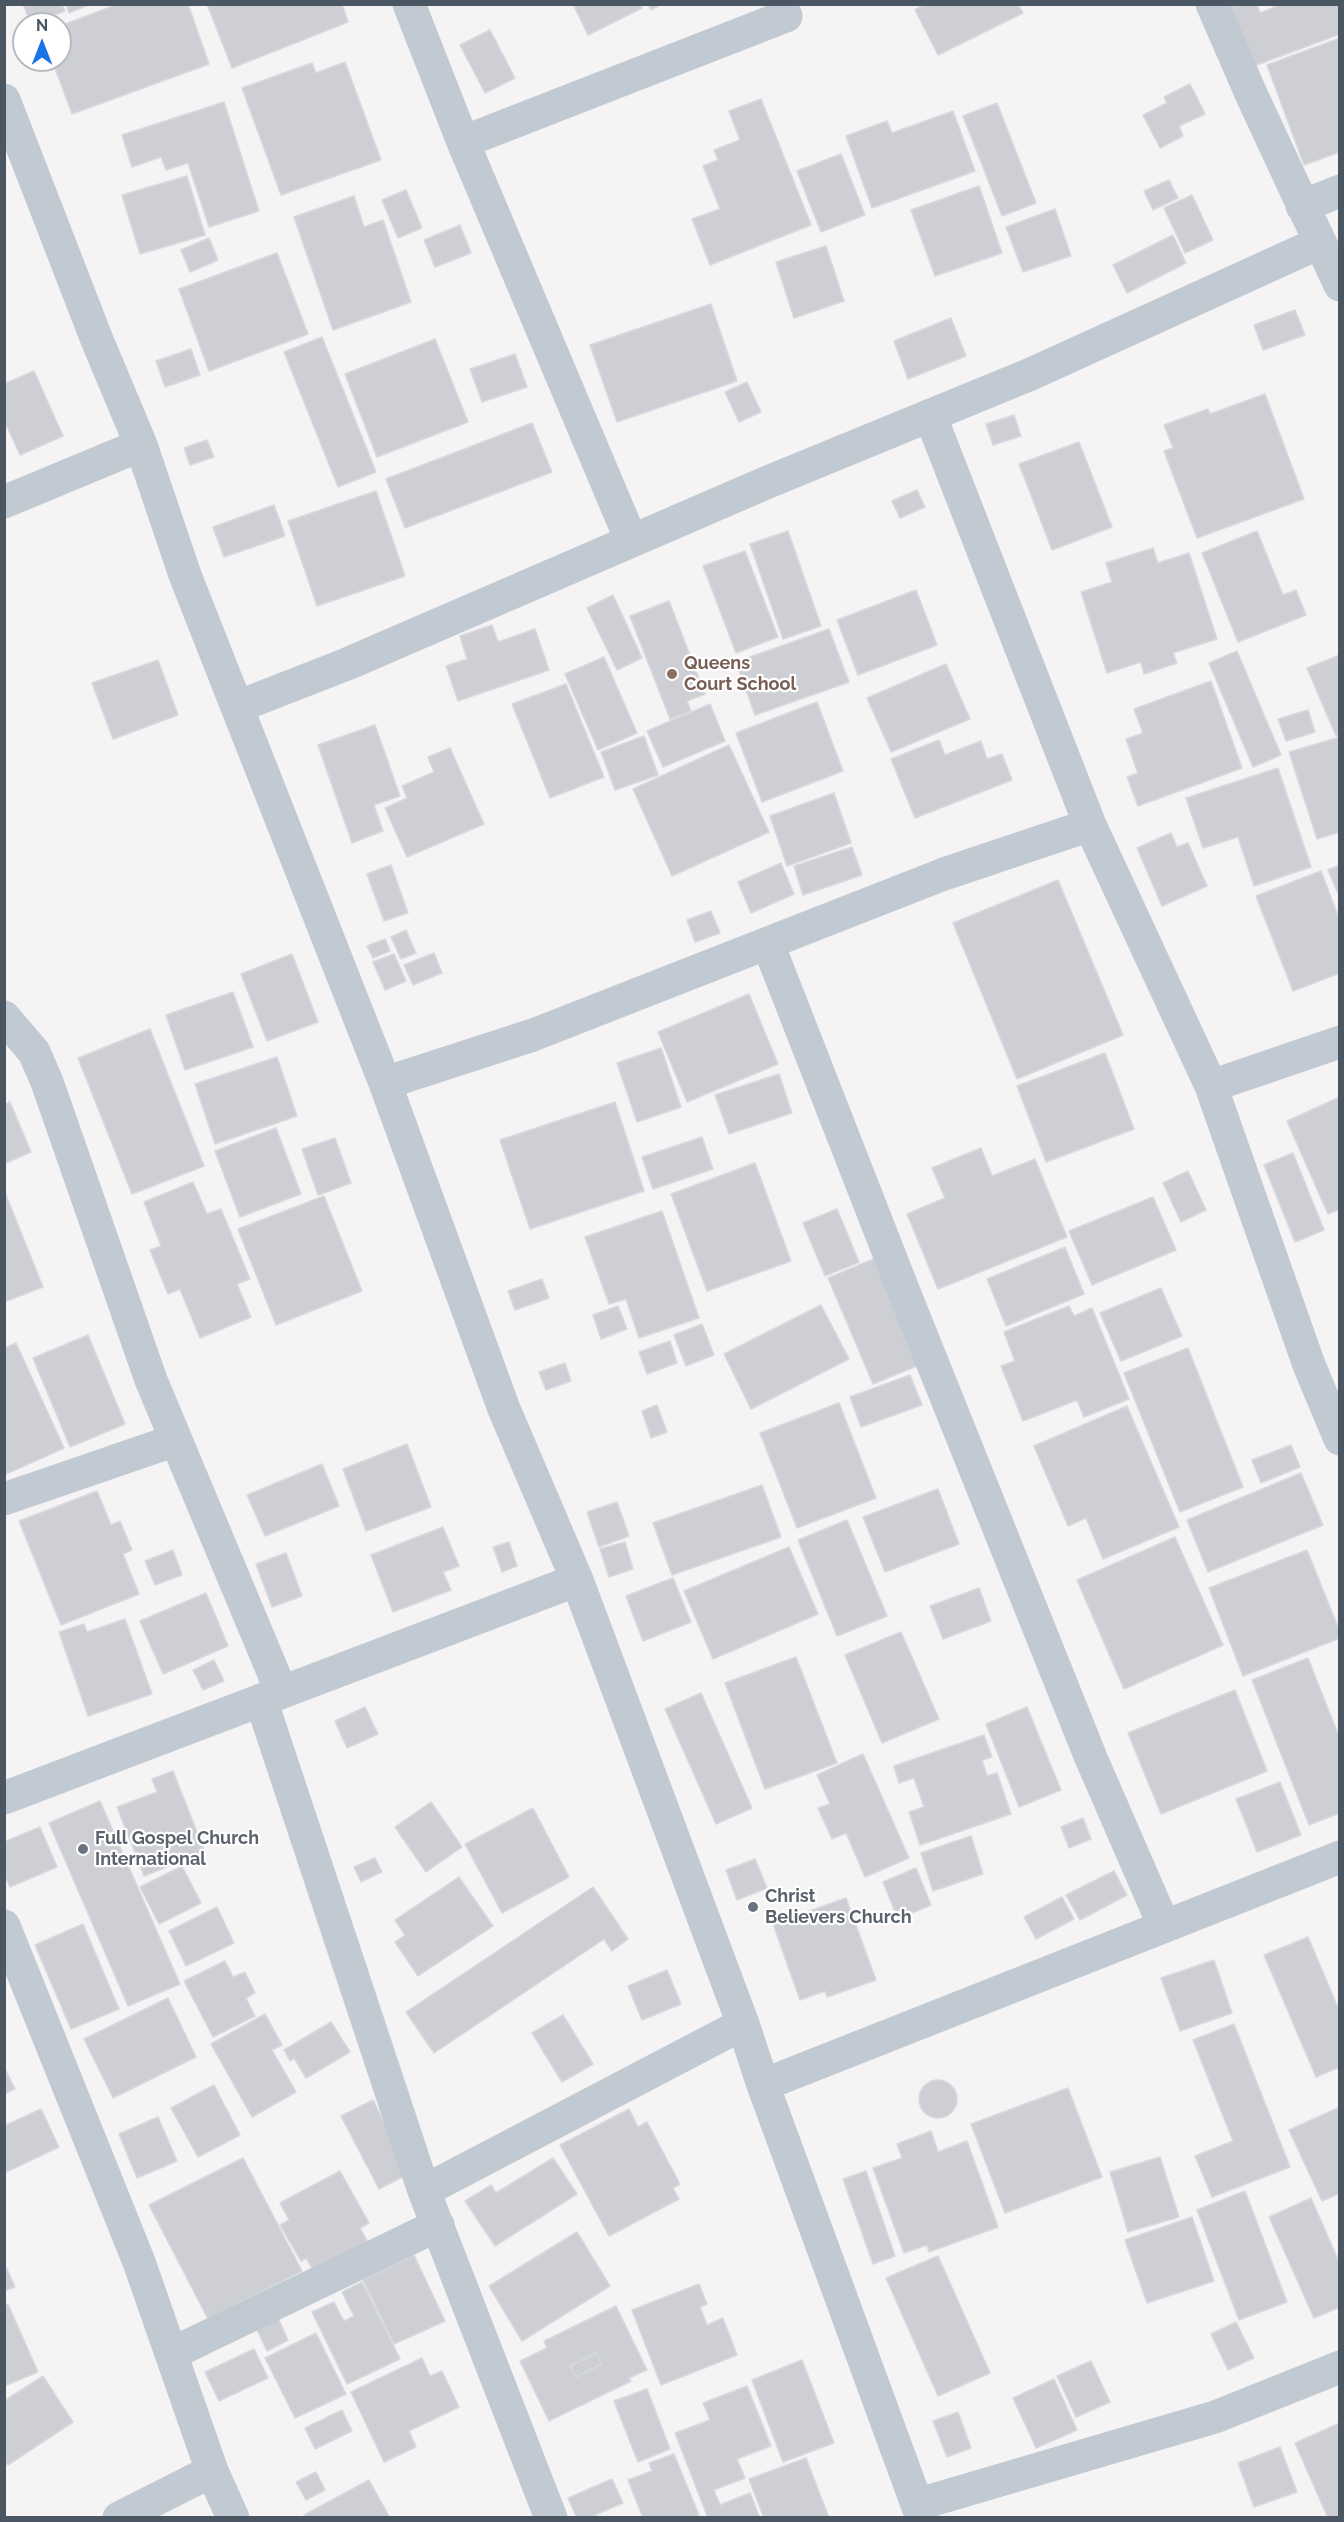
<!DOCTYPE html>
<style>
body{margin:0}
#map{position:relative;width:1344px;height:2522px;overflow:hidden;background:#f5f3f3;font-family:Raleway,sans-serif}
canvas{display:block}
.frame{position:absolute;inset:0;border:6px solid #4a5661;pointer-events:none}
.north{position:absolute;left:12px;top:12px;width:60px;height:60px;box-sizing:border-box;background:#fff;border:2px solid #b7bbc0;border-radius:50%;rotate:0deg;font-size:16px;font-weight:700;line-height:24px;text-align:center;color:#4a5661}
.north::after{content:'';display:block;margin:auto;width:21px;height:27px;background:#1a73e8;clip-path:polygon(50% 0,100% 100%,50% 72%,0 100%)}
</style>
<div id="map">
<canvas width="1344" height="2522"></canvas>
<div class="frame"></div>
<div class="north">N</div>
</div>
<script>
const ctx = document.querySelector('canvas').getContext('2d');
ctx.lineJoin = 'round';
function fillPath(path, color) { ctx.fillStyle = color; ctx.fill(path, 'evenodd'); }
const poly = rows => new Path2D(rows.map(r => 'M' + r).join(''));
function trace(path, color, width, dash) { ctx.strokeStyle = color; ctx.lineWidth = width; ctx.lineCap = dash ? 'butt' : 'round'; ctx.setLineDash(dash || []); ctx.stroke(path); }
function label(font, color, halo, rows, align = 'center') {
  ctx.font = font + ' Raleway,sans-serif'; ctx.lineWidth = 4.5; ctx.setLineDash([]); ctx.textBaseline = 'middle'; ctx.strokeStyle = halo; ctx.fillStyle = color; for (const [text, x, y, turn = 0] of rows) {
    ctx.save(); ctx.translate(x, y); ctx.rotate((+turn || 0) * Math.PI / 180); ctx.textAlign = isNaN(turn) ? turn : align; if (halo) ctx.strokeText(text, 0, 0); ctx.fillText(text, 0, 0); ctx.restore();
  }
}
const building = poly([
 [23,4,62,4,65,11,31,24,23,4],
 [66,4,91,4,69,13,66,4],
 [118,4,188,4,209,64,72,114,52,60,60,60,60,26,118,4],
 [207,4,342,4,348,22,232,68,207,4],
 [573,4,641,4,642,8,588,35,573,4],
 [648,4,662,4,651,10,648,4],
 [925,4,1018,4,1023,13,938,55,915,10,925,4],
 [1237,4,1257,4,1260,13,1282,4,1340,4,1340,34,1254,66,1231,7,1237,4],
 [490,30,515,78,485,93,460,45,490,30],
 [1340,38,1340,152,1304,165,1267,65,1340,38],
 [345,62,381,160,281,195,242,88,312,63,316,73,345,62],
 [1190,84,1205,114,1179,126,1183,136,1160,148,1143,115,1167,103,1164,97,1190,84],
 [761,99,811,225,710,265,692,219,720,209,703,166,718,160,714,150,740,140,729,111,761,99],
 [224,102,259,211,209,227,188,163,166,170,161,157,132,167,122,135,224,102],
 [997,103,1036,203,1002,216,963,116,997,103],
 [953,111,975,171,872,208,846,136,887,121,892,133,953,111],
 [841,154,865,215,821,232,797,171,841,154],
 [187,176,205,235,140,254,122,195,187,176],
 [1169,180,1178,198,1153,210,1144,191,1169,180],
 [979,186,1002,253,935,276,911,210,979,186],
 [406,190,422,228,398,238,382,200,406,190],
 [1192,195,1213,240,1185,253,1164,208,1192,195],
 [354,196,364,227,383,220,411,302,333,330,294,217,354,196],
 [1055,209,1071,256,1023,272,1006,227,1055,209],
 [460,225,471,253,435,267,424,240,460,225],
 [1173,235,1186,263,1127,293,1113,265,1173,235],
 [209,238,218,260,190,272,181,250,209,238],
 [826,246,844,301,794,318,776,262,826,246],
 [277,253,308,334,209,371,179,289,277,253],
 [711,304,737,381,617,422,590,345,711,304],
 [1295,310,1305,335,1263,350,1254,325,1295,310],
 [951,318,966,356,908,379,894,341,951,318],
 [322,337,376,472,338,487,284,352,322,337],
 [435,339,468,422,377,457,345,374,435,339],
 [191,349,200,375,165,387,156,361,191,349],
 [515,354,527,387,482,402,470,369,515,354],
 [34,371,63,436,20,455,4,420,4,384,34,371],
 [747,382,761,412,739,422,725,392,747,382],
 [1265,394,1304,499,1197,538,1164,451,1173,448,1164,425,1208,409,1210,414,1265,394],
 [1014,415,1021,436,993,445,986,424,1014,415],
 [532,423,552,472,405,528,386,479,532,423],
 [207,440,214,457,190,465,184,448,207,440],
 [1079,442,1112,527,1052,550,1019,464,1079,442],
 [917,490,925,507,900,518,892,501,917,490],
 [376,491,405,576,317,606,288,521,376,491],
 [274,505,285,536,224,557,213,527,274,505],
 [788,531,821,626,783,639,750,544,788,531],
 [1257,531,1283,595,1296,590,1306,615,1238,642,1202,553,1257,531],
 [1153,548,1158,563,1189,553,1217,639,1173,653,1177,663,1144,674,1141,662,1107,673,1081,592,1112,582,1106,563,1153,548],
 [745,551,778,637,736,653,703,566,745,551],
 [916,590,937,645,858,675,837,620,916,590],
 [613,595,642,658,617,670,587,608,613,595],
 [669,601,705,694,687,701,691,711,670,719,630,616,669,601],
 [492,625,498,642,535,629,549,670,458,701,446,666,467,659,460,636,492,625],
 [829,629,849,682,755,715,736,662,829,629],
 [1237,651,1281,755,1253,767,1209,663,1237,651],
 [1340,655,1340,734,1336,736,1307,668,1340,655],
 [604,657,637,733,598,750,565,674,604,657],
 [158,660,178,715,113,739,92,683,158,660],
 [946,664,970,719,891,752,867,698,946,664],
 [1211,681,1242,768,1138,806,1127,777,1138,773,1126,739,1143,733,1134,709,1211,681],
 [566,684,604,777,550,798,512,704,566,684],
 [817,702,843,771,762,802,736,733,817,702],
 [710,704,725,741,663,767,647,731,710,704],
 [1308,710,1315,732,1286,741,1278,719,1308,710],
 [375,725,400,796,374,805,383,831,352,843,318,745,375,725],
 [644,736,658,775,615,790,601,752,644,736],
 [1340,737,1340,832,1317,839,1289,752,1340,737],
 [939,740,945,755,981,741,987,759,1002,754,1012,780,915,818,891,759,939,740],
 [729,745,769,832,672,876,633,789,729,745],
 [450,748,484,824,407,857,385,808,407,798,402,786,434,772,428,757,450,748],
 [1278,768,1311,867,1254,886,1238,837,1203,848,1186,798,1278,768],
 [834,793,851,843,787,866,770,816,834,793],
 [1171,833,1177,847,1188,843,1207,886,1162,906,1137,848,1171,833],
 [852,847,862,875,803,895,794,866,852,847],
 [781,863,794,894,751,913,738,882,781,863],
 [391,865,408,913,384,921,367,874,391,865],
 [1340,865,1340,898,1328,870,1340,865],
 [1321,871,1340,921,1340,973,1293,991,1256,896,1321,871],
 [1058,880,1123,1035,1017,1079,953,923,1058,880],
 [711,911,720,933,695,942,687,920,711,911],
 [406,930,416,953,401,959,391,937,406,930],
 [385,939,390,951,373,958,367,946,385,939],
 [434,953,442,973,413,985,404,965,434,953],
 [292,954,318,1022,267,1041,241,974,292,954],
 [394,954,406,981,385,990,373,962,394,954],
 [233,992,253,1047,185,1070,166,1015,233,992],
 [749,994,778,1064,687,1102,658,1032,749,994],
 [150,1029,204,1166,132,1194,78,1058,150,1029],
 [661,1048,681,1107,637,1122,617,1063,661,1048],
 [1105,1053,1134,1129,1046,1162,1017,1086,1105,1053],
 [277,1057,297,1116,215,1144,195,1084,277,1057],
 [779,1074,792,1113,729,1134,715,1095,779,1074],
 [1340,1097,1340,1209,1328,1214,1287,1121,1340,1097],
 [10,1102,31,1152,4,1164,4,1105,10,1102],
 [615,1102,644,1191,530,1229,500,1140,615,1102],
 [276,1128,301,1194,240,1217,215,1151,276,1128],
 [702,1137,713,1169,653,1189,642,1157,702,1137],
 [335,1138,351,1183,318,1195,302,1149,335,1138],
 [981,1148,992,1176,1035,1159,1067,1237,938,1289,907,1214,945,1198,932,1168,981,1148],
 [1293,1153,1324,1230,1295,1242,1264,1165,1293,1153],
 [755,1163,791,1261,707,1291,671,1194,755,1163],
 [1188,1171,1206,1210,1181,1222,1163,1183,1188,1171],
 [193,1182,207,1214,221,1209,250,1279,237,1284,251,1317,200,1338,180,1289,168,1294,150,1250,161,1246,144,1202,193,1182],
 [4,1190,43,1287,4,1302,4,1190],
 [324,1196,362,1291,276,1325,238,1229,324,1196],
 [1153,1197,1176,1250,1092,1285,1069,1231,1153,1197],
 [837,1209,859,1262,825,1276,803,1223,837,1209],
 [662,1211,699,1318,639,1338,626,1299,609,1304,585,1237,662,1211],
 [1065,1247,1084,1294,1006,1326,987,1279,1065,1247],
 [878,1257,924,1363,873,1384,828,1278,878,1257],
 [542,1279,549,1298,515,1310,508,1291,542,1279],
 [1161,1288,1182,1336,1121,1361,1100,1313,1161,1288],
 [821,1305,849,1359,751,1409,724,1354,821,1305],
 [618,1306,627,1329,601,1339,593,1315,618,1306],
 [1069,1306,1074,1316,1092,1308,1129,1399,1084,1417,1077,1400,1023,1421,1001,1366,1015,1361,1004,1332,1069,1306],
 [702,1324,714,1355,686,1366,674,1335,702,1324],
 [88,1335,125,1424,70,1447,33,1358,88,1335],
 [670,1341,677,1363,647,1374,639,1352,670,1341],
 [16,1343,64,1448,4,1475,4,1348,16,1343],
 [1188,1348,1243,1487,1180,1512,1124,1373,1188,1348],
 [565,1363,571,1381,546,1390,539,1372,565,1363],
 [910,1375,922,1405,861,1427,850,1397,910,1375],
 [839,1403,876,1498,797,1528,760,1433,839,1403],
 [657,1405,667,1432,651,1438,642,1411,657,1405],
 [1127,1406,1179,1527,1103,1559,1086,1518,1068,1526,1034,1446,1127,1406],
 [407,1444,431,1507,366,1531,343,1469,407,1444],
 [1291,1445,1300,1467,1261,1483,1252,1460,1291,1445],
 [322,1464,339,1506,265,1536,247,1495,322,1464],
 [1301,1473,1323,1525,1208,1572,1187,1520,1301,1473],
 [762,1485,781,1537,672,1575,653,1523,762,1485],
 [938,1489,959,1544,885,1572,863,1517,938,1489],
 [97,1491,111,1525,120,1521,132,1550,123,1554,139,1594,61,1625,19,1521,97,1491],
 [617,1502,629,1536,599,1547,587,1512,617,1502],
 [847,1520,887,1616,837,1636,798,1540,847,1520],
 [443,1527,459,1566,443,1572,451,1590,393,1612,371,1555,443,1527],
 [1175,1537,1223,1645,1124,1689,1077,1580,1175,1537],
 [509,1542,517,1566,502,1572,493,1547,509,1542],
 [625,1542,633,1569,609,1577,600,1549,625,1542],
 [789,1547,818,1614,713,1659,684,1591,789,1547],
 [173,1550,182,1575,155,1585,145,1561,173,1550],
 [1307,1550,1340,1632,1340,1638,1243,1676,1209,1588,1307,1550],
 [286,1553,302,1596,272,1607,256,1564,286,1553],
 [673,1578,691,1622,643,1641,626,1596,673,1578],
 [979,1588,991,1621,943,1639,930,1606,979,1588],
 [206,1593,228,1646,163,1674,140,1621,206,1593],
 [125,1619,152,1694,88,1716,59,1632,84,1624,87,1632,125,1619],
 [901,1632,939,1719,882,1743,845,1655,901,1632],
 [796,1657,837,1763,765,1789,725,1683,796,1657],
 [1308,1658,1340,1739,1340,1813,1309,1825,1252,1680,1308,1658],
 [214,1660,224,1681,203,1690,193,1670,214,1660],
 [1235,1690,1267,1771,1161,1814,1128,1733,1235,1690],
 [701,1693,752,1808,716,1824,665,1709,701,1693],
 [365,1707,378,1734,347,1748,335,1721,365,1707],
 [1027,1707,1061,1790,1019,1807,986,1724,1027,1707],
 [984,1735,992,1757,982,1760,987,1776,997,1773,1011,1814,920,1845,909,1812,924,1807,914,1778,899,1783,894,1766,984,1735],
 [863,1754,909,1858,865,1877,846,1833,832,1839,818,1808,830,1804,817,1775,863,1754],
 [173,1771,205,1852,144,1876,117,1807,157,1792,152,1779,173,1771],
 [1280,1782,1301,1835,1257,1852,1236,1799,1280,1782],
 [100,1801,180,1984,128,2006,49,1823,100,1801],
 [431,1802,462,1847,426,1872,395,1827,431,1802],
 [533,1808,569,1877,502,1913,465,1844,533,1808],
 [1083,1818,1091,1839,1069,1848,1061,1827,1083,1818],
 [40,1827,57,1867,10,1887,4,1874,4,1842,40,1827],
 [971,1836,983,1874,933,1891,921,1853,971,1836],
 [375,1858,382,1872,361,1882,354,1867,375,1858],
 [755,1859,767,1888,737,1900,726,1870,755,1859],
 [182,1866,201,1903,159,1924,140,1887,182,1866],
 [916,1868,931,1905,898,1919,883,1882,916,1868],
 [1114,1871,1127,1895,1080,1920,1066,1895,1114,1871],
 [459,1877,493,1926,418,1976,395,1942,405,1935,395,1920,459,1877],
 [593,1887,628,1939,612,1951,604,1939,434,2053,406,2012,593,1887],
 [1062,1897,1074,1919,1036,1939,1024,1917,1062,1897],
 [846,1898,876,1980,827,1997,825,1991,800,2000,773,1924,846,1898],
 [217,1907,234,1943,186,1966,169,1931,217,1907],
 [83,1924,119,2009,71,2029,35,1945,83,1924],
 [1308,1937,1340,2012,1340,2067,1316,2077,1264,1955,1308,1937],
 [1214,1960,1232,2013,1180,2031,1161,1978,1214,1960],
 [225,1961,233,1977,245,1972,255,1993,246,1998,255,2016,213,2037,184,1981,225,1961],
 [667,1970,681,2004,642,2020,628,1986,667,1970],
 [168,1998,196,2057,113,2098,84,2039,168,1998],
 [265,2014,282,2045,272,2050,296,2092,252,2117,211,2044,265,2014],
 [563,2015,593,2064,562,2082,532,2033,563,2015],
 [331,2022,350,2052,306,2078,294,2058,290,2061,284,2050,331,2022],
 [1234,2024,1290,2167,1212,2197,1195,2156,1233,2141,1193,2040,1234,2024],
 [4,2067,15,2089,4,2094,4,2067],
 '919 2099a19 19 0 1 1 38 0a19 19 0 1 1-38 0Z',
 [214,2085,240,2135,198,2157,171,2108,214,2085],
 [1068,2088,1102,2177,1005,2213,971,2124,1068,2088],
 [373,2100,410,2173,379,2189,341,2116,373,2100],
 [1340,2107,1340,2193,1322,2201,1289,2130,1340,2107],
 [41,2109,59,2147,4,2173,4,2126,41,2109],
 [629,2109,638,2127,647,2122,680,2184,673,2188,679,2199,609,2236,560,2145,629,2109],
 [158,2117,177,2161,137,2178,119,2134,158,2117],
 [931,2131,938,2152,967,2141,998,2227,929,2252,927,2245,904,2253,873,2168,902,2158,897,2144,931,2131],
 [1160,2157,1179,2217,1128,2232,1110,2172,1160,2157],
 [243,2158,302,2271,208,2319,149,2205,243,2158],
 [553,2158,577,2194,495,2246,465,2201,491,2185,496,2193,553,2158],
 [340,2171,369,2223,360,2228,369,2244,315,2273,306,2258,301,2261,280,2225,289,2220,280,2203,340,2171],
 [866,2171,895,2256,873,2264,843,2179,866,2171],
 [1245,2191,1287,2302,1239,2320,1197,2210,1245,2191],
 [1311,2198,1340,2264,1340,2307,1314,2318,1269,2217,1311,2198],
 [1192,2217,1214,2281,1147,2303,1125,2240,1192,2217],
 [577,2232,610,2286,522,2341,489,2286,577,2232],
 [414,2255,445,2321,394,2344,363,2280,414,2255],
 [938,2256,990,2373,938,2396,886,2278,938,2256],
 [4,2267,6,2267,15,2287,4,2291,4,2267],
 [362,2282,400,2359,347,2384,312,2312,334,2302,344,2321,354,2316,342,2292,362,2282],
 [699,2284,707,2304,700,2307,707,2325,723,2318,737,2355,661,2385,632,2310,699,2284],
 [8,2304,38,2372,4,2386,4,2306,8,2304],
 [616,2306,647,2370,629,2378,631,2381,549,2421,520,2361,547,2348,544,2341,616,2306],
 [596,2353,602,2364,576,2377,570,2366,596,2353],
 [278,2318,288,2340,267,2351,256,2328,278,2318],
 [1236,2322,1254,2358,1228,2370,1211,2334,1236,2322],
 [316,2333,346,2394,295,2418,265,2358,316,2333],
 [254,2349,268,2378,219,2401,205,2372,254,2349],
 [596,2353,602,2364,576,2377,570,2366,596,2353],
 [422,2358,430,2376,442,2371,459,2407,409,2431,416,2447,384,2462,351,2392,422,2358],
 [802,2360,834,2443,783,2462,752,2380,802,2360],
 [1091,2361,1110,2402,1076,2417,1057,2376,1091,2361],
 [43,2376,73,2422,8,2465,4,2460,4,2401,43,2376],
 [1054,2379,1077,2430,1036,2448,1013,2398,1054,2379],
 [747,2386,771,2446,737,2459,745,2478,714,2490,720,2505,750,2493,760,2518,708,2518,675,2433,710,2420,703,2403,747,2386],
 [647,2389,670,2449,638,2462,614,2401,647,2389],
 [342,2410,352,2431,315,2449,305,2428,342,2410],
 [958,2412,971,2448,947,2457,933,2421,958,2412],
 [1340,2423,1340,2518,1328,2518,1295,2443,1340,2423],
 [1280,2447,1297,2492,1254,2507,1238,2463,1280,2447],
 [674,2454,699,2515,693,2518,643,2518,628,2480,652,2471,649,2463,674,2454],
 [806,2458,829,2518,764,2518,749,2479,806,2458],
 [316,2472,325,2490,306,2500,296,2482,316,2472],
 [612,2479,623,2503,588,2518,577,2518,568,2498,612,2479],
 [369,2480,390,2518,305,2518,304,2515,369,2480]
]);
fillPath(building, '#cdcfd5');
trace(building, '#d7d9de', 1.5);
trace(poly([
 [409,4,463,142,631,540],
 [1212,4,1252,96,1340,285],
 [4,100,97,340,141,445,185,575,385,1083,504,1409,577,1580,743,2024,763,2085,922,2518],
 [463,142,786,16],
 [1302,206,1340,191],
 [930,415,1090,825,1211,1086,1309,1365,1340,1439],
 [4,502,141,445],
 [237,707,347,664,768,482,1031,374,1319,243],
 [768,944,904,1292,1091,1758,1164,1926],
 [4,1017,34,1052,47,1082,151,1380,281,1691],
 [385,1083,533,1035,944,874,1090,825],
 [1211,1086,1340,1042],
 [4,1499,176,1440],
 [261,1700,424,2191,551,2518],
 [4,1798,577,1580],
 [4,1926,139,2262,212,2471,233,2518],
 [763,2085,1340,1857],
 [424,2191,743,2024],
 [173,2353,438,2225],
 [919,2504,1215,2417,1340,2367],
 [119,2518,212,2471]
]), '#c1cad2', 33);
for (const [x, y, r, color] of [
 [672,674,6,"#8d6e63"],
 [83,1849,6,"#6b7280"],
 [753,1907,6,"#6b7280"]
]) { const dot = new Path2D(); dot.arc(x, y, r, 0, 2 * Math.PI); ctx.fillStyle = color; ctx.fill(dot); trace(dot, '#fff', 2); }
label('bold 18px', '#785e54', '#fff', [
 ["Queens",684,664],
 ["Court School",684,685]
], 'left');
label('bold 18px', '#5b616d', '#fff', [
 ["Full Gospel Church",95,1839],
 ["International",95,1860],
 ["Christ",765,1897],
 ["Believers Church",765,1918]
], 'left');
</script>
